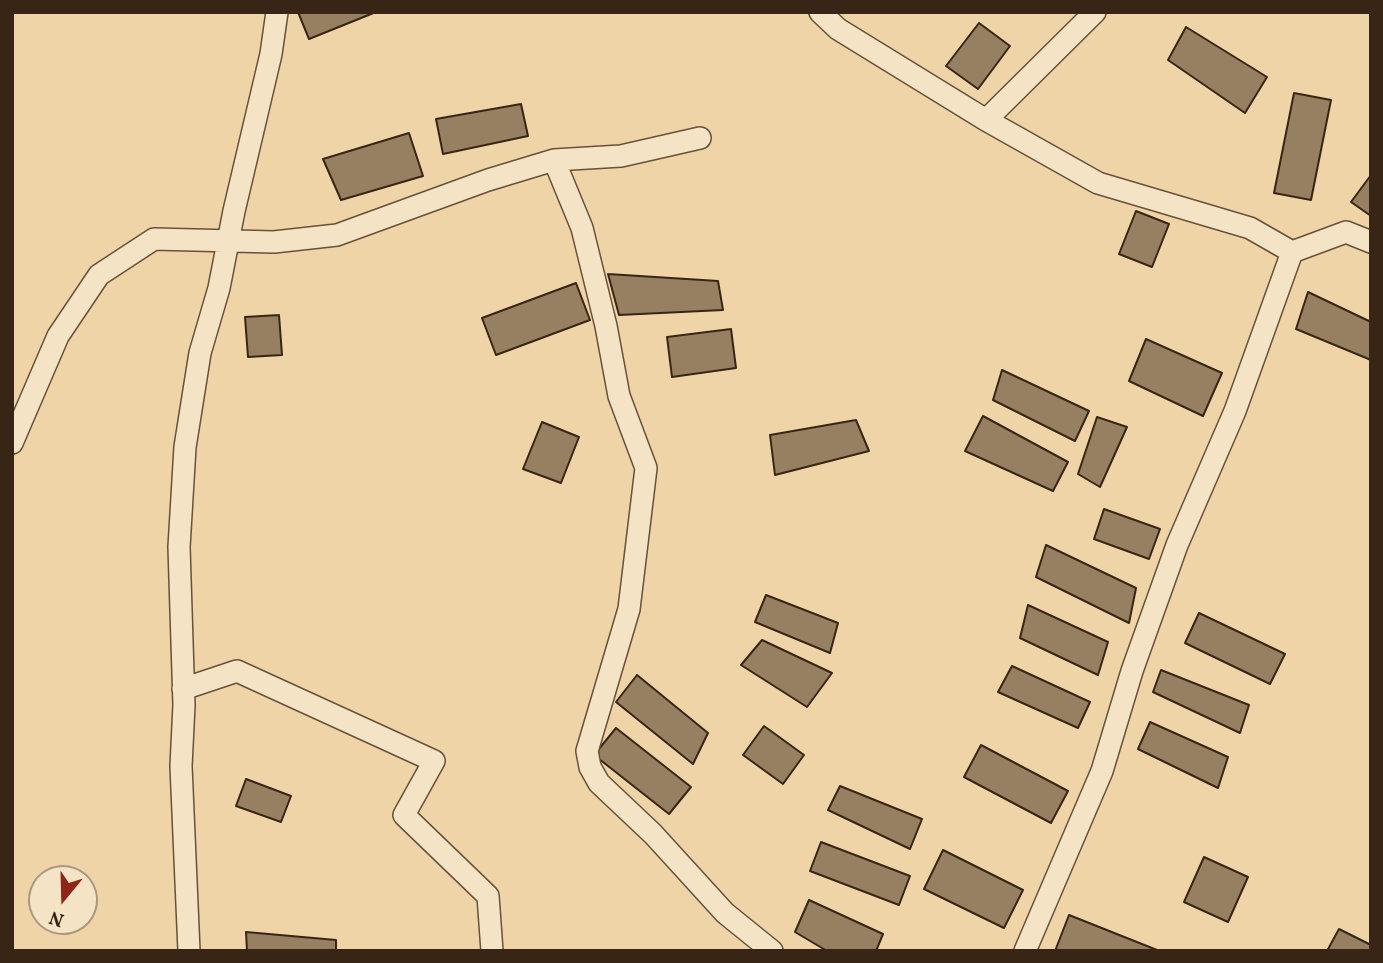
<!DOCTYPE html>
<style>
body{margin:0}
#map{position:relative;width:1383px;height:963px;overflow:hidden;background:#efd4a7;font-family:Vollkorn,serif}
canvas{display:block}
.frame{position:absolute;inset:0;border:14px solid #382515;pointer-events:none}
.north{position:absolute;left:28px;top:865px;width:70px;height:70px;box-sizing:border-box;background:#f5e3c6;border:2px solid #a9977f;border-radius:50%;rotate:199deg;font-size:19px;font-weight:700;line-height:28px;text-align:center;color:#382515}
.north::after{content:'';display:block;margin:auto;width:24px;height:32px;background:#8f2418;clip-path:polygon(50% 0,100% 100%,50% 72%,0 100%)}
</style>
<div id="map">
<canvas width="1383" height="963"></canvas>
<div class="frame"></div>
<div class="north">N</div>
</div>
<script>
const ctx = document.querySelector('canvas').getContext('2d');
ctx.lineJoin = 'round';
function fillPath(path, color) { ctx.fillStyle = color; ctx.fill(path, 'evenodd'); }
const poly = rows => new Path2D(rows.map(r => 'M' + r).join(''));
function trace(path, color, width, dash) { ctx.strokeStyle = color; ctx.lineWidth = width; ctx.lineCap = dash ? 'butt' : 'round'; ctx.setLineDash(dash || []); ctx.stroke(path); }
const building = poly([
 [298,12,376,12,309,39,298,12],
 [979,23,1010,46,978,89,946,66,979,23],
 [1186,27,1267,77,1245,113,1168,60,1186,27],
 [1294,93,1331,100,1311,200,1274,193,1294,93],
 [521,104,528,136,443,154,436,119,521,104],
 [409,133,423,176,341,200,323,159,409,133],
 [1371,175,1371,216,1351,202,1371,175],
 [1136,211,1169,224,1152,267,1119,254,1136,211],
 [608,274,718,281,723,310,619,315,608,274],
 [576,283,590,320,496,355,482,318,576,283],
 [1308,292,1371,322,1371,360,1296,329,1308,292],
 [279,315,282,355,248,357,245,317,279,315],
 [731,329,736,368,672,377,667,337,731,329],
 [1146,339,1222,373,1203,416,1129,381,1146,339],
 [1002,370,1089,411,1075,441,993,400,1002,370],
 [983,416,1068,462,1053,491,965,451,983,416],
 [1097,417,1127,427,1100,487,1078,474,1097,417],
 [856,420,869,451,775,475,770,435,856,420],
 [542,422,579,437,561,483,523,469,542,422],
 [1104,509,1160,529,1149,559,1094,539,1104,509],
 [1046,545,1136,588,1129,623,1036,577,1046,545],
 [766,595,838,623,830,653,755,622,766,595],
 [1028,605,1108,642,1098,675,1020,638,1028,605],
 [1199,613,1285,654,1270,684,1185,643,1199,613],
 [762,640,832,673,807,707,741,665,762,640],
 [1012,666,1090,702,1078,728,998,692,1012,666],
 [1161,670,1249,705,1240,733,1153,692,1161,670],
 [637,675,708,733,693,764,616,702,637,675],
 [1150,722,1228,757,1218,788,1138,749,1150,722],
 [764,726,804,755,783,784,743,755,764,726],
 [616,728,691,787,669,814,594,755,616,728],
 [981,745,1068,791,1051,823,964,777,981,745],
 [246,779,291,796,281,822,236,806,246,779],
 [840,786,922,819,910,849,828,810,840,786],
 [821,842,910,876,899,905,810,871,821,842],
 [943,850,1023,890,1004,928,924,889,943,850],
 [1204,857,1248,877,1228,922,1184,902,1204,857],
 [809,900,883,934,876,951,827,951,795,932,809,900],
 [1069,915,1157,950,1157,951,1055,951,1069,915],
 [1339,929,1371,945,1371,951,1327,951,1339,929],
 [246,932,336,940,336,951,247,951,246,932]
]);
fillPath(building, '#978061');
trace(building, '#382515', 2);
const minor = poly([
 [820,12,838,29,986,120,1098,183,1250,228,1292,252,1235,411,1177,545,1132,671,1102,771,1025,951],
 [986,120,1095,12],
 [554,160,582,228,606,326,619,396,646,468,629,609,587,751,590,767,599,783,653,834,725,913,772,951],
 [1292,252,1346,232,1371,242],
 [12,443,58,336,99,275,154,239,274,242,337,235,488,180,554,160,621,156,700,138],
 [183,689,237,671,434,761,404,815,488,896,492,951],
 [189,951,181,766,184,705,179,547,185,447,200,353,219,288,234,211,271,54,277,12]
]);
trace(minor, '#66513a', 24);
trace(minor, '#f5e3c6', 21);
</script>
